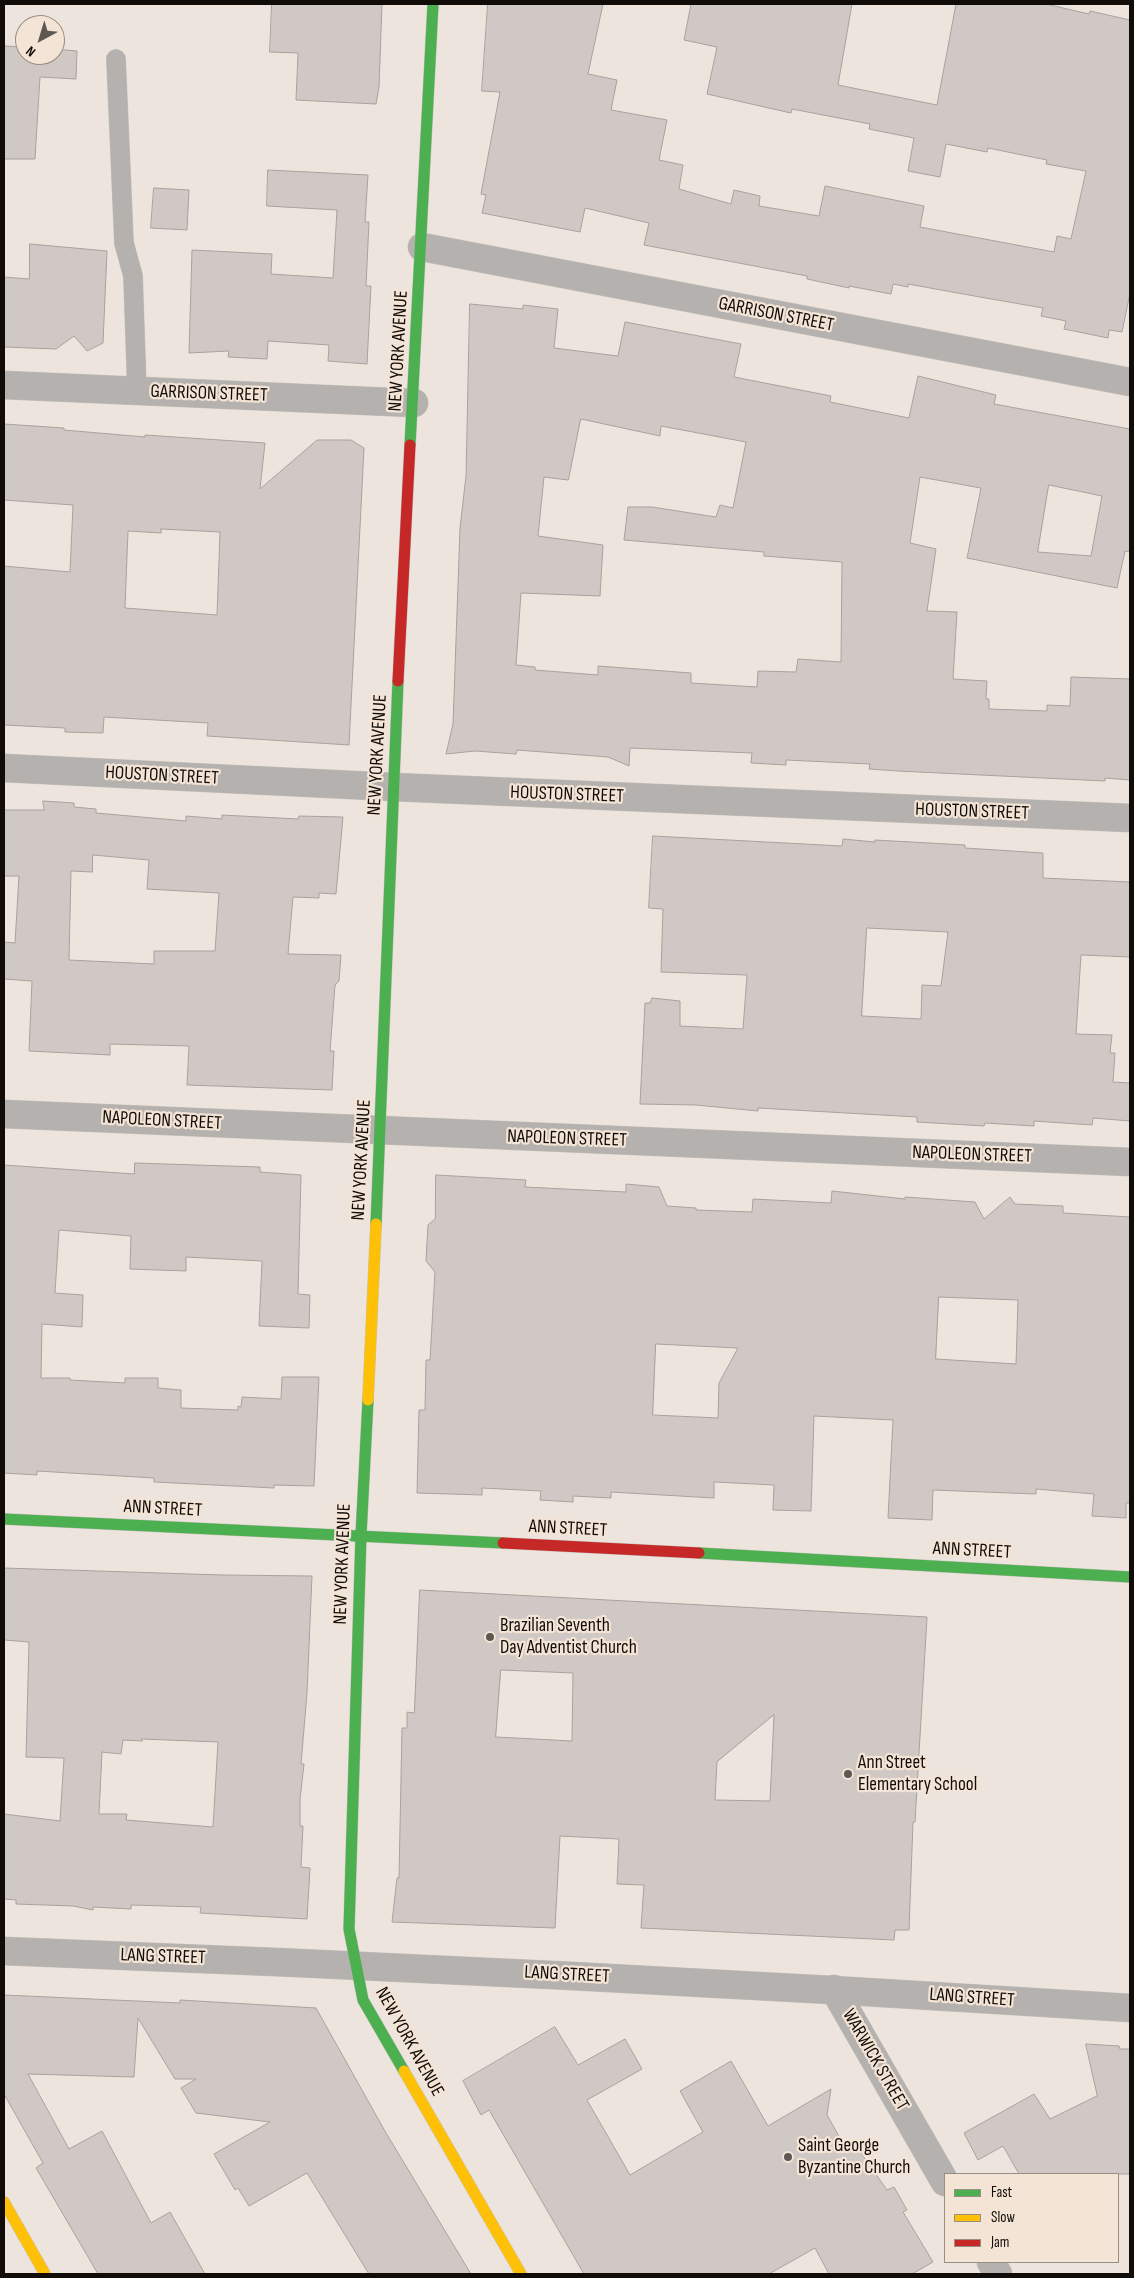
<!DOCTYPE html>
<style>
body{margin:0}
#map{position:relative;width:1134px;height:2278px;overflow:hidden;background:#ede5dd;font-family:"Sofia Sans Condensed",sans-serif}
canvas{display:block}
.frame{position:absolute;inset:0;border:5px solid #110c07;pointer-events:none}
.legend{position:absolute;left:944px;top:2173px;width:175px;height:90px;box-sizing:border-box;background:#f4e4d6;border:1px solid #998e83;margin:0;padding:6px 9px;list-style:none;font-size:15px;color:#110c07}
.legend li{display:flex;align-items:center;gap:10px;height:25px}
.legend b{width:25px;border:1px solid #998e83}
.north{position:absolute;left:15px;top:15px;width:50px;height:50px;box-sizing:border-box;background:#f4e4d6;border:1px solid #998e83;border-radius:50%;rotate:219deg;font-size:14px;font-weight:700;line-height:20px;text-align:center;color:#110c07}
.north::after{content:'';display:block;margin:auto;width:18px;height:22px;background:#5e5852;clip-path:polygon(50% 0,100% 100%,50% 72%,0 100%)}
</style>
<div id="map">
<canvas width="1134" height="2278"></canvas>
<div class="frame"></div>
<ul class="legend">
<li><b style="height:6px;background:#4caf50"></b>Fast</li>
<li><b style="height:6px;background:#ffc107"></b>Slow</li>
<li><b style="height:6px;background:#c62828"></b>Jam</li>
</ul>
<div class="north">N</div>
</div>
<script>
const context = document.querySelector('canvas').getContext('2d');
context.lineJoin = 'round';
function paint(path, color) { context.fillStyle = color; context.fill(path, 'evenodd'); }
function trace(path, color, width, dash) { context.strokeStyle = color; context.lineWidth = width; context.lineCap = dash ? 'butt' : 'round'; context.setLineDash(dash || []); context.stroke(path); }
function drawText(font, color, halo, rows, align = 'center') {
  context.font = font + ' "Sofia Sans Condensed",sans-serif'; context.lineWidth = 4.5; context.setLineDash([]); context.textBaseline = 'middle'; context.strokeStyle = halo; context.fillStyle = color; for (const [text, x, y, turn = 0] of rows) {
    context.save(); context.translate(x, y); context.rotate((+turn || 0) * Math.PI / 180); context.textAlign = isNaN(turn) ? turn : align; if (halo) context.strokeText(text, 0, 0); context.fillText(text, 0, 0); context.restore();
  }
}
const building = new Path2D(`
 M 272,4 L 382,4 L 379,87 L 376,104 L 296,100 L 298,53 L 270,52 Z
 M 488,4 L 603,4 L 588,74 L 617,80 L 611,110 L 667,120 L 659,160 L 683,165 L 679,189 L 731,204 L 734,190 L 760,196 L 759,206 L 819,216 L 825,186 L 924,206 L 920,227 L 1054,252 L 1057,236 L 1071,239 L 1086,171 L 1046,164 L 1047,160 L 988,148 L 987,152 L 946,144 L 940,177 L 908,171 L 914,138 L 869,129 L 870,124 L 792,109 L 791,113 L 707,94 L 717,47 L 684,40 L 691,4 L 852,4 L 838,85 L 937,105 L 956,4 L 1046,4 L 1089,14 L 1090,11 L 1130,20 L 1130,293 L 1122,332 L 1109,330 L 1108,338 L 1064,329 L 1066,321 L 1041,316 L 1043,308 L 980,297 L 908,284 L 908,287 L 893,284 L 891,294 L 849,286 L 849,288 L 807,279 L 807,276 L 644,245 L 649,223 L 585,208 L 580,232 L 482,213 L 486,195 L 481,194 L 500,92 L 482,91 Z
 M 4,46 L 25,47 L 25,55 L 55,55 L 55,49 L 77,51 L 76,79 L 40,77 L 35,159 L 4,159 Z
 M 268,170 L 368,175 L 365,222 L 369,222 L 366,286 L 371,286 L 367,364 L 328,361 L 329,345 L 268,341 L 267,359 L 228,357 L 229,351 L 189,353 L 192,250 L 272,254 L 271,274 L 333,278 L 337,210 L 267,206 Z
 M 154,188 L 189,190 L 187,230 L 151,228 Z
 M 30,244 L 107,251 L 103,343 L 87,351 L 74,336 L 56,349 L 4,347 L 4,277 L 29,279 Z
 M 470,304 L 523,309 L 523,305 L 558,309 L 554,348 L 618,356 L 625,322 L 741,344 L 734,377 L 831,396 L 830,402 L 909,418 L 918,376 L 996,395 L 994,404 L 1130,429 L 1130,552 L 1125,551 L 1117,588 L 967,558 L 981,488 L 920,477 L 910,543 L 936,549 L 927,611 L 957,612 L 953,679 L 987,681 L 986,699 L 989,699 L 989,709 L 1047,711 L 1047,705 L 1070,706 L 1071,677 L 1130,679 L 1130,780 L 1105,778 L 1105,781 L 898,771 L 869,769 L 870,764 L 786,760 L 786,765 L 751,763 L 752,753 L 630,748 L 629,766 L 608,757 L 517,750 L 516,754 L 475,751 L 446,754 L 453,724 L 460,528 L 466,476 ZM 581,419 L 660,436 L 661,426 L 746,442 L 733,508 L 720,505 L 716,517 L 652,507 L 628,507 L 624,540 L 764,552 L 764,556 L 842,562 L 841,662 L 798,659 L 796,672 L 758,671 L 757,687 L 691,683 L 691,673 L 598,666 L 598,675 L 535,670 L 535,667 L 516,665 L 521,593 L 600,596 L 603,545 L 538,536 L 544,477 L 568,480 ZM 1049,485 L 1102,496 L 1091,556 L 1038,552 Z
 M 4,424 L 64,428 L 64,430 L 145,437 L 145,435 L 265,443 L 260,489 L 317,440 L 351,440 L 364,448 L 349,745 L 207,736 L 208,723 L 104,717 L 103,733 L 65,732 L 65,728 L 4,725 L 4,566 L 70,572 L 73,505 L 4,500 ZM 161,529 L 220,532 L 217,615 L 125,608 L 128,531 L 161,533 Z
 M 43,801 L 74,803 L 74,807 L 96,809 L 96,813 L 186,821 L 186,816 L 222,819 L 222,815 L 298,819 L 299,816 L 343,817 L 336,894 L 319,893 L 319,898 L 293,897 L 288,954 L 341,955 L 339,981 L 335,985 L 330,1051 L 334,1051 L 332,1090 L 187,1085 L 189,1046 L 110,1044 L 110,1055 L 29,1051 L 32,981 L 4,979 L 4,942 L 15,943 L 19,876 L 4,876 L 4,810 L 44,810 ZM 93,855 L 149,860 L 147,889 L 219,893 L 215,951 L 154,951 L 154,964 L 69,960 L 71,871 L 92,872 Z
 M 653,836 L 842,846 L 843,839 L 875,842 L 875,840 L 965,845 L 965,848 L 1043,853 L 1043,878 L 1130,882 L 1130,957 L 1081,955 L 1076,1034 L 1112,1035 L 1110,1053 L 1115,1053 L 1113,1082 L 1130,1083 L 1130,1121 L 1093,1118 L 1092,1125 L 1034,1121 L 1034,1126 L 985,1123 L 984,1126 L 917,1122 L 917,1117 L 758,1108 L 758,1111 L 696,1105 L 640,1104 L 645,1003 L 650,1003 L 652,998 L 680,1001 L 680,1026 L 743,1029 L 747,975 L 661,972 L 663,909 L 649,908 ZM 867,928 L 948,932 L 941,986 L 922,985 L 921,1019 L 862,1016 Z
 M 135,1163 L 260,1167 L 260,1172 L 301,1175 L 298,1294 L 310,1295 L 309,1328 L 259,1326 L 262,1261 L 186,1257 L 186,1271 L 130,1269 L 131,1236 L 59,1230 L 55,1293 L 83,1295 L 82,1327 L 42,1324 L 41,1378 L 70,1378 L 70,1380 L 125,1383 L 125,1378 L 158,1378 L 158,1388 L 181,1390 L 181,1408 L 238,1410 L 238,1406 L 241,1407 L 242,1397 L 281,1399 L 282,1377 L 319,1377 L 314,1486 L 274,1485 L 274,1488 L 154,1482 L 154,1478 L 37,1471 L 37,1475 L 4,1473 L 4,1165 L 134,1174 Z
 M 436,1175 L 526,1180 L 525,1187 L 626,1192 L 626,1184 L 659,1187 L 667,1206 L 696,1208 L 696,1210 L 752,1212 L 753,1199 L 831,1203 L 832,1191 L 905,1199 L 905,1197 L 975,1202 L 984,1219 L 1010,1197 L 1015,1204 L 1063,1206 L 1063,1213 L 1130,1217 L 1130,1503 L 1126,1503 L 1126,1518 L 1092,1516 L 1094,1494 L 1036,1489 L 1036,1494 L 933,1490 L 932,1520 L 888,1518 L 893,1420 L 814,1416 L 811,1511 L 773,1510 L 774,1485 L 714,1482 L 714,1498 L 611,1492 L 611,1498 L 573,1496 L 573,1502 L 540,1500 L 541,1491 L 482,1488 L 482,1495 L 417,1493 L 419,1410 L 425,1410 L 426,1360 L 430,1360 L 435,1272 L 426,1261 L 428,1225 L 435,1219 ZM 939,1297 L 1018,1300 L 1016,1364 L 936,1359 ZM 656,1344 L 738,1348 L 719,1383 L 718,1418 L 653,1415 Z
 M 4,1568 L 223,1575 L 312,1576 L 307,1693 L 301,1764 L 304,1764 L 300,1799 L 300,1826 L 303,1826 L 301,1867 L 310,1868 L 307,1919 L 200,1913 L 201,1907 L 131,1905 L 131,1909 L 93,1907 L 93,1910 L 73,1906 L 16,1904 L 16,1900 L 4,1899 L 4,1814 L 60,1821 L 64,1758 L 26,1757 L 29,1642 L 4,1640 ZM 142,1739 L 218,1742 L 213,1827 L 126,1820 L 127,1814 L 99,1814 L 102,1752 L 121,1754 L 123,1740 L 142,1741 Z
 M 420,1590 L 927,1617 L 915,1822 L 913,1822 L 909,1930 L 895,1930 L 894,1940 L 641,1928 L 644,1885 L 617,1884 L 619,1839 L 560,1836 L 555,1928 L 392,1922 L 397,1878 L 399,1878 L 402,1728 L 407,1728 L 407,1712 L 414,1713 ZM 501,1670 L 573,1673 L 572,1741 L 496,1737 ZM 774,1715 L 770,1801 L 715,1800 L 717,1762 Z
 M 4,1995 L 180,2003 L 180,2000 L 316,2008 L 386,2133 L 471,2274 L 369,2274 L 307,2173 L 249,2206 L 238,2188 L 235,2190 L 214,2154 L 270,2122 L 196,2113 L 181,2088 L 196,2079 L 175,2079 L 138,2018 L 134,2077 L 28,2074 L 69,2149 L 102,2131 L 151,2223 L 170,2212 L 205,2274 L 98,2274 L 36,2168 L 43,2163 L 4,2094 Z
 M 555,2027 L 578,2065 L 625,2039 L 642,2069 L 587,2100 L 630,2175 L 703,2132 L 680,2091 L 731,2061 L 768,2126 L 831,2089 L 827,2115 L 844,2145 L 858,2149 L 887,2190 L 894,2187 L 907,2210 L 903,2212 L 933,2262 L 912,2274 L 829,2274 L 815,2248 L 769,2274 L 584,2274 L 489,2110 L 481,2115 L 463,2081 Z
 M 1086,2044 L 1119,2046 L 1120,2049 L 1130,2049 L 1130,2174 L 1019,2174 L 1003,2146 L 978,2160 L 964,2133 L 1034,2094 L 1050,2119 L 1097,2096 Z`);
const lane = new Path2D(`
 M 116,59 L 124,243 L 133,276 L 137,392`);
const street = new Path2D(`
 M 422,247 L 1130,382
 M 4,385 L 414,403
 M 4,768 L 393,787 L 1130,818
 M 4,1114 L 1130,1162
 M 4,1951 C 380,1965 755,1984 1130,2008
 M 834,1989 L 945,2182
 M 991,2262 L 998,2274`);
const fast = new Path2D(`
 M 410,445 L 433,4
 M 376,1224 L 398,681
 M 368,1400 L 361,1535 L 349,1929 L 363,2000 L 404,2071
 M 4,1519 L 503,1543
 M 699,1553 L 1130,1577`);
const slow = new Path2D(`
 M 368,1400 L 376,1224
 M 404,2071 L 521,2274
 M 4,2202 L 45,2274`);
const jam = new Path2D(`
 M 398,681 L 410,445
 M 503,1543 L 699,1553`);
const markers = [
 [490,1637,5,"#5e5852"],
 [848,1774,5,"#5e5852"],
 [788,2157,5,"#5e5852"]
];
const streetNames = [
 ["GARRISON STREET",776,315,11],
 ["NEW YORK AVENUE",399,351,-87],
 ["GARRISON STREET",209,394,2],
 ["NEW YORK AVENUE",378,755,-87],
 ["HOUSTON STREET",162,776,3],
 ["HOUSTON STREET",567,795,2],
 ["HOUSTON STREET",972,812,2],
 ["NAPOLEON STREET",162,1121,3],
 ["NAPOLEON STREET",567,1139,2],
 ["NAPOLEON STREET",972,1155,2],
 ["NEW YORK AVENUE",362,1160,-87],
 ["ANN STREET",163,1509,3],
 ["ANN STREET",568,1529,3],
 ["ANN STREET",972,1551,3],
 ["NEW YORK AVENUE",343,1564,-88],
 ["LANG STREET",163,1957,2],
 ["LANG STREET",567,1975,3],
 ["LANG STREET",972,1998,4],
 ["NEW YORK AVENUE",409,2042,61],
 ["WARWICK STREET",875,2060,60]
];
const poiNames = [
 ["Brazilian Seventh",500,1626],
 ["Day Adventist Church",500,1648],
 ["Ann Street",858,1763],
 ["Elementary School",858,1785],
 ["Saint George",798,2146],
 ["Byzantine Church",798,2168]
];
paint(building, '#d0c8c4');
trace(building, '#a8a19d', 1);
trace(lane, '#c8c2bc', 20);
trace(street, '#c8c2bc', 29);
trace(fast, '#c8c2bc', 12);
trace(slow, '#c8c2bc', 12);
trace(jam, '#c8c2bc', 12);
trace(lane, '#b4b1ae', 19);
trace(street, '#b4b1ae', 28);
trace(fast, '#4caf50', 11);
trace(slow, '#ffc107', 11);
trace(jam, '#c62828', 11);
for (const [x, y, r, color] of markers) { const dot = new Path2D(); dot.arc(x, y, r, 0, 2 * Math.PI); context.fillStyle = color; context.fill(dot); trace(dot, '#f4e4d6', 2); }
drawText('19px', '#110c07', '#f4e4d6', streetNames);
drawText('19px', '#110c07', '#f4e4d6', poiNames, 'left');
</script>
